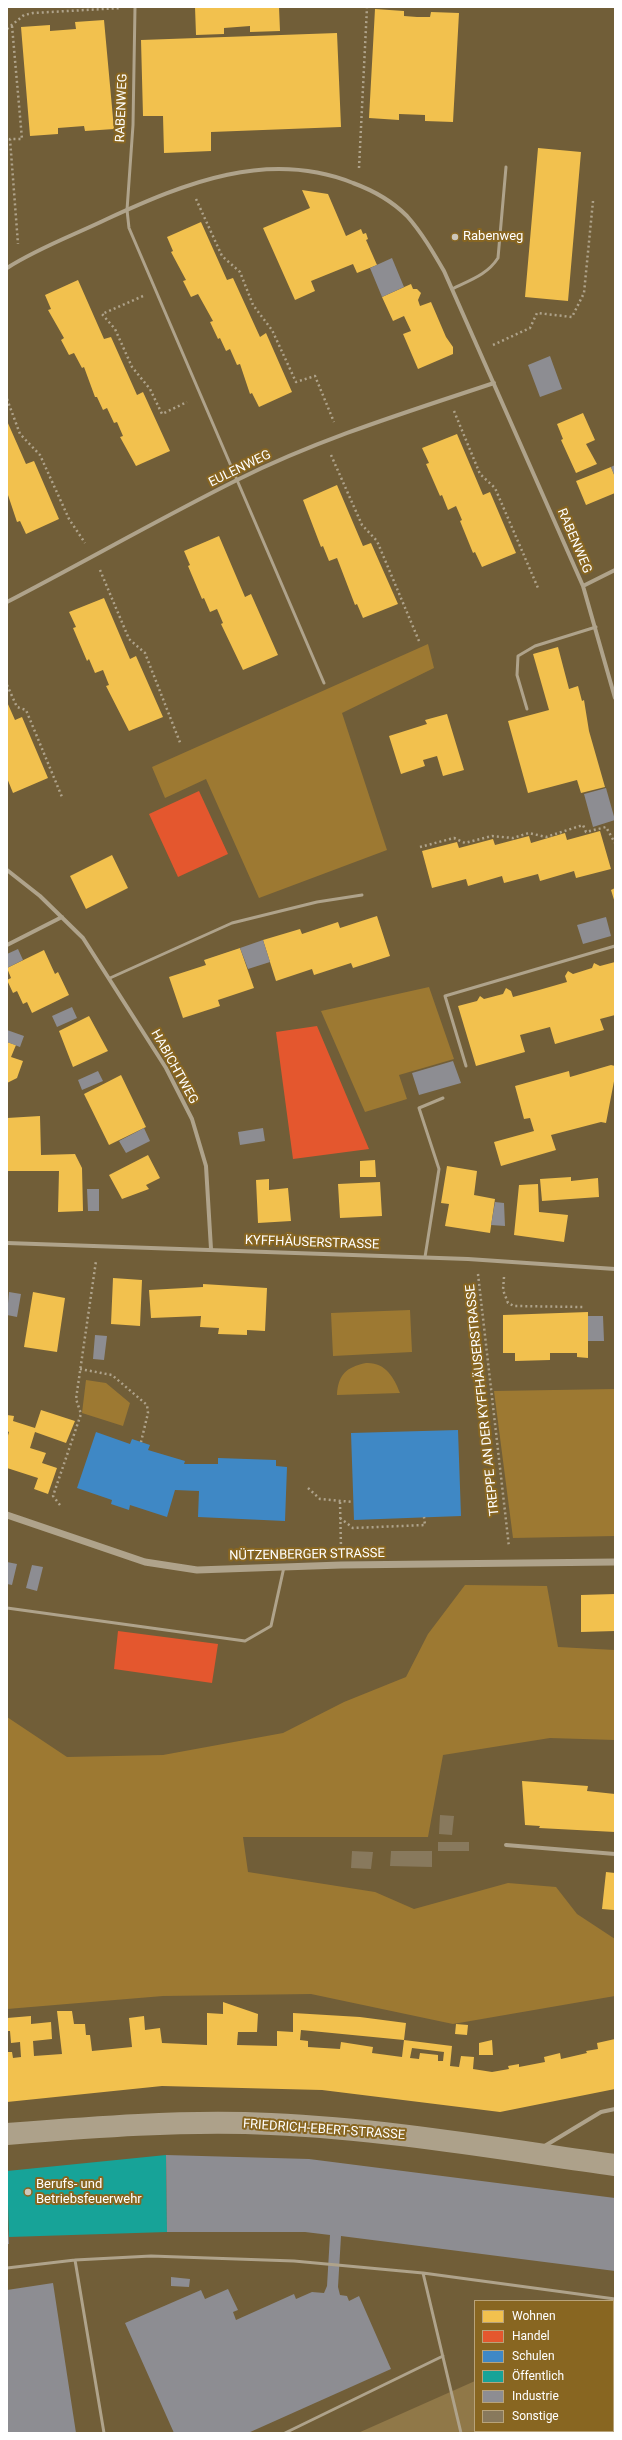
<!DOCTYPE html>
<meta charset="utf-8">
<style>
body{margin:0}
#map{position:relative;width:622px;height:2440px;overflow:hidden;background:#715e38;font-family:Roboto,sans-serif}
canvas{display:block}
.frame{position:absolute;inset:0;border:8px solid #fff;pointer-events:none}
.legend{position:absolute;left:474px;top:2300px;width:140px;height:132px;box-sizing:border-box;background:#886621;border:1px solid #b8a37a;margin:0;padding:5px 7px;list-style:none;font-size:12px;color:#fff}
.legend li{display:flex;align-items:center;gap:8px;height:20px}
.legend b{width:20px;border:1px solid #b8a37a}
</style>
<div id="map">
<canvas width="622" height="2440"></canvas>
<div class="frame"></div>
<ul class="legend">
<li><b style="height:11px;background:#f2c14e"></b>Wohnen</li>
<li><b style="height:11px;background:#e4572e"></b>Handel</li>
<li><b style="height:11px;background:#3f88c5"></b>Schulen</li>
<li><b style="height:11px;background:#17a398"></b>Öffentlich</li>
<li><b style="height:11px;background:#8d8d92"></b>Industrie</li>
<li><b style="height:11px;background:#88795d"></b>Sonstige</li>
</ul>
</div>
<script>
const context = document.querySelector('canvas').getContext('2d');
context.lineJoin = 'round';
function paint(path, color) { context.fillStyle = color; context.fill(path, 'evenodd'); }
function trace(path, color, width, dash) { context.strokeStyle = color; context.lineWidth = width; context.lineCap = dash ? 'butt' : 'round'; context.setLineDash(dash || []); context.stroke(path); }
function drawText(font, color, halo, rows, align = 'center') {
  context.font = font + ' Roboto,sans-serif'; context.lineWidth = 4; context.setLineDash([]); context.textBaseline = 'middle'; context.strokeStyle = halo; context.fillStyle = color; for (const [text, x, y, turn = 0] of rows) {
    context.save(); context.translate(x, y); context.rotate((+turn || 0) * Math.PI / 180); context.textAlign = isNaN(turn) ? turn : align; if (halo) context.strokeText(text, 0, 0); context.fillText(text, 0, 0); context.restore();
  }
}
const green = new Path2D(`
 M 428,644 L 434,668 L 342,713 L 387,850 L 259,898 L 206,779 L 165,798 L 152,767 Z
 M 429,987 L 454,1059 L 399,1075 L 407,1099 L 365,1112 L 321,1011 Z
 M 410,1310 L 412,1352 L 333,1356 L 331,1313 Z
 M 366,1363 C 385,1362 394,1377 400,1393 L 337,1395 C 338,1375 346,1367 366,1363 Z
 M 86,1380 L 106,1383 L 130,1403 L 123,1426 L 82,1413 Z
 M 615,1389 L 615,1536 L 513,1538 L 494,1391 Z
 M 465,1585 L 547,1586 L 558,1647 L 615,1650 L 615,1740 L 550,1738 L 443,1755 L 428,1837 L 243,1837 L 248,1872 L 375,1892 L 414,1909 L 508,1883 L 556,1887 L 577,1914 L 615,1939 L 615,1996 L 453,2024 L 311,1994 L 163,1996 L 7,2009 L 7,1717 L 67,1757 L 163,1755 L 283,1733 L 344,1702 L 406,1677 L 428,1634 Z`);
const water = new Path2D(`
 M 613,2345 L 615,2345 L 615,2433 L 358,2433 L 475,2381 L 475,2431 L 613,2431 Z`);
const homes = new Path2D(`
 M 195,7 L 279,7 L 280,31 L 250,32 L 250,26 L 224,28 L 224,34 L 196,35 Z
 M 375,9 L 404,11 L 404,16 L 417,17 L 430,17 L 431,12 L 459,13 L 453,122 L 425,121 L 425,115 L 399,114 L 399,120 L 369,118 Z
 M 104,20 L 114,129 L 85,131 L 84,126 L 58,128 L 58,134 L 30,136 L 21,27 L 50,25 L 50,31 L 76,29 L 75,22 Z
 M 337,33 L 341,127 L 211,132 L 211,151 L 164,153 L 163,116 L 143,116 L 141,40 Z
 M 538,148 L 581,152 L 568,301 L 525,297 Z
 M 302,190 L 328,194 L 346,236 L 361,229 L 363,234 L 366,233 L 368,239 L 366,240 L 377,265 L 357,273 L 353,264 L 311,281 L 315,291 L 295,300 L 263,228 L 310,208 Z
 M 201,222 L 227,280 L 233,278 L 260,337 L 266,333 L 292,392 L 259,407 L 252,393 L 250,394 L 240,364 L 237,365 L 230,349 L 226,351 L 220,338 L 218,339 L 210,322 L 213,321 L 198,294 L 191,297 L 183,281 L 186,280 L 171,252 L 173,251 L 167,237 Z
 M 78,280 L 104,339 L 111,337 L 137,395 L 143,392 L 170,451 L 136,466 L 120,437 L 123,436 L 117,422 L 114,423 L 107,408 L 103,410 L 97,397 L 95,397 L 84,367 L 82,368 L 74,353 L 69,355 L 61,340 L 64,338 L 48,310 L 51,309 L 45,295 Z
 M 411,284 L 413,289 L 417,289 L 421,293 L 418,300 L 420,306 L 431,302 L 446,337 L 453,347 L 453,354 L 418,369 L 403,334 L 411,331 L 404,316 L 393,321 L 382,297 Z
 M 583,413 L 595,440 L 586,444 L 597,464 L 576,473 L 561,440 L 563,439 L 557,424 Z
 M 7,421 L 26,464 L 34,461 L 59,519 L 26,534 L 20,521 L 17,522 L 7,492 Z
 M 457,434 L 483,495 L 490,492 L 516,553 L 482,567 L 475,552 L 473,553 L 460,521 L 462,520 L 456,506 L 448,510 L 442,495 L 440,496 L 426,464 L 429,463 L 422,448 Z
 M 611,467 L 615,477 L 615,493 L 586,505 L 576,481 Z
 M 337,485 L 363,546 L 371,543 L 398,604 L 363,618 L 357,604 L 355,605 L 337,558 L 329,561 L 323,546 L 321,547 L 303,500 Z
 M 219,536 L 245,597 L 251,594 L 278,655 L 243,670 L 221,624 L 223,623 L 217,609 L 210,612 L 204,598 L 202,599 L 188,566 L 190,565 L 184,551 Z
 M 104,598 L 130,659 L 136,656 L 163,717 L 129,731 L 106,686 L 109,685 L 103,670 L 95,673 L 89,659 L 87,661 L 73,628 L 76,627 L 69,612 Z
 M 558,647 L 569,689 L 578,686 L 582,701 L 584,700 L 589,731 L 605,787 L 581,793 L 577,780 L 528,793 L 508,721 L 549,710 L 533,654 Z
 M 7,702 L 15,720 L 22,717 L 48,778 L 13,793 L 7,778 Z
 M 447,714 L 464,770 L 443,776 L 437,756 L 423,760 L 425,766 L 401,774 L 389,736 L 427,724 L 425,720 Z
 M 600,831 L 611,869 L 576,878 L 574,871 L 540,881 L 538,874 L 504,883 L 502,876 L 468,886 L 466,879 L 432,888 L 422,851 L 457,842 L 459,848 L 493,839 L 495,845 L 529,836 L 531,843 L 565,833 L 567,840 Z
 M 112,855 L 128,888 L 86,909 L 70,876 Z
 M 615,888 L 615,903 L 611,890 Z
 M 377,916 L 390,956 L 353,968 L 351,963 L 314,975 L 312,969 L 276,981 L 263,940 L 300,929 L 302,934 L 338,922 L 340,928 Z
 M 240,948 L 254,988 L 218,1000 L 220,1006 L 183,1018 L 169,977 L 206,965 L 204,960 Z
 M 44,950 L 55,974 L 58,972 L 69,995 L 32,1013 L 27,1002 L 23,1004 L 17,991 L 13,993 L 7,980 L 11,978 L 7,968 Z
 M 615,962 L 615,1015 L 600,1019 L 604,1030 L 555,1044 L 550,1027 L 520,1035 L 525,1052 L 476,1066 L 458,1006 L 477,1001 L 480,996 L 484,999 L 503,994 L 506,988 L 511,991 L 513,997 L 539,990 L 567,982 L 565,976 L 568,971 L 573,974 L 592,968 L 594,963 L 600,966 Z
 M 89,1016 L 108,1051 L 73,1067 L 59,1031 Z
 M 7,1042 L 16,1045 L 11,1057 L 23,1061 L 17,1078 L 7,1083 Z
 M 611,1065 L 615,1066 L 615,1076 L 606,1123 L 601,1122 L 551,1135 L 556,1150 L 501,1166 L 494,1142 L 534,1131 L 530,1118 L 524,1119 L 515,1086 L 569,1071 L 570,1077 Z
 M 121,1075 L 146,1127 L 109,1145 L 84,1094 Z
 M 40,1116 L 41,1155 L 75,1154 L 82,1168 L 83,1211 L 58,1212 L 59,1171 L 7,1171 L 7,1118 Z
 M 148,1155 L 160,1178 L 146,1185 L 149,1189 L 122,1199 L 109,1175 Z
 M 375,1160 L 376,1177 L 360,1177 L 360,1161 Z
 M 447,1166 L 477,1171 L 474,1195 L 495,1199 L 490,1233 L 445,1226 L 449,1204 L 441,1203 Z
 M 571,1177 L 571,1181 L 598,1178 L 599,1197 L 542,1201 L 540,1179 Z
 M 269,1179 L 269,1190 L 288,1188 L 291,1221 L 258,1223 L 256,1180 Z
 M 380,1182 L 382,1216 L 340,1218 L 338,1184 Z
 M 538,1184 L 539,1212 L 568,1215 L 564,1242 L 514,1235 L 519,1185 Z
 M 113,1278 L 142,1280 L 140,1326 L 111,1324 Z
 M 203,1284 L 267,1288 L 265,1331 L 247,1330 L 247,1335 L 218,1334 L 219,1328 L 200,1327 L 201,1316 L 151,1318 L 149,1290 L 203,1287 Z
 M 33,1292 L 65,1298 L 57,1352 L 24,1347 Z
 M 588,1312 L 588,1358 L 577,1357 L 577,1353 L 550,1353 L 550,1360 L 515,1361 L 515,1353 L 503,1353 L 503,1315 Z
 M 41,1410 L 75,1421 L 66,1443 L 35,1432 L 30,1448 L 46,1453 L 42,1463 L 57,1468 L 48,1494 L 34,1489 L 38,1478 L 7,1468 L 7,1439 L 9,1432 L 7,1431 L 7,1415 L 14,1416 L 13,1421 L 35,1428 Z
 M 615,1594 L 615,1631 L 581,1632 L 581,1595 Z
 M 522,1781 L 588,1786 L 587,1791 L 615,1794 L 615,1832 L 539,1828 L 540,1826 L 525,1825 Z
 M 606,1872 L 615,1873 L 615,1915 L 614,1910 L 602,1909 Z
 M 223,2002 L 258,2014 L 257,2032 L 238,2032 L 237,2045 L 277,2046 L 277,2031 L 293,2032 L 293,2013 L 360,2017 L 406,2023 L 404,2040 L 452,2046 L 450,2066 L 459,2067 L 461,2056 L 474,2057 L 473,2069 L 492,2072 L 509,2069 L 508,2066 L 519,2064 L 519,2067 L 545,2062 L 544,2057 L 560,2053 L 561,2059 L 587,2053 L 586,2051 L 598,2049 L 597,2043 L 615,2039 L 615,2089 L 500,2112 L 322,2090 L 162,2086 L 7,2102 L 7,2052 L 12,2052 L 13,2058 L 21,2057 L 20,2042 L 11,2043 L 10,2031 L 7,2031 L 7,2018 L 31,2016 L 31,2024 L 51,2022 L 52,2039 L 33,2041 L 34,2056 L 62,2054 L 57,2011 L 72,2011 L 74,2024 L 85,2024 L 86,2035 L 90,2035 L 92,2051 L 132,2047 L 129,2018 L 144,2016 L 145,2030 L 160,2028 L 162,2043 L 207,2045 L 207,2013 L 223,2014 ZM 301,2030 L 404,2040 L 402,2057 L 372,2053 L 373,2047 L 341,2042 L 340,2049 L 308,2047 L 308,2041 L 300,2040 ZM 412,2048 L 444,2052 L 443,2061 L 438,2061 L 438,2055 L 420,2053 L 419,2059 L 410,2058 Z
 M 456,2024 L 468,2025 L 467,2035 L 455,2034 Z
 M 492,2040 L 493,2055 L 479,2055 L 479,2043 Z`);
const shops = new Path2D(`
 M 199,791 L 228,854 L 178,877 L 149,814 Z
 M 317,1026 L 369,1149 L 293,1159 L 276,1032 Z
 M 118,1631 L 218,1644 L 212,1683 L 114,1669 Z`);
const schools = new Path2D(`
 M 458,1430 L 461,1516 L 354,1520 L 351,1433 Z
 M 96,1432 L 130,1444 L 132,1439 L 150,1445 L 148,1450 L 185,1461 L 184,1464 L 218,1464 L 218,1458 L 276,1460 L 276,1466 L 287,1467 L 285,1521 L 198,1517 L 199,1491 L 175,1490 L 167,1517 L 130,1505 L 129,1510 L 111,1504 L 112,1500 L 77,1488 Z`);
const public = new Path2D(`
 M 166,2155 L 167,2232 L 9,2237 L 7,2171 Z`);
const industry = new Path2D(`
 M 392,258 L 404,287 L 382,297 L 370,268 Z
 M 550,356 L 562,389 L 540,397 L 528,365 Z
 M 615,465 L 615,477 L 611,467 Z
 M 606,788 L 615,820 L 593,827 L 584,794 Z
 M 606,917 L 611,936 L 583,944 L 577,925 Z
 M 263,940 L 270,962 L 248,969 L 240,948 Z
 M 18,949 L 23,960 L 7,968 L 7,954 Z
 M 72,1007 L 77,1018 L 57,1027 L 52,1016 Z
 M 7,1030 L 24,1036 L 20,1047 L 7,1042 Z
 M 453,1061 L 461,1083 L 419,1095 L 412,1073 Z
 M 98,1071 L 103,1081 L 82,1090 L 78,1080 Z
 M 144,1128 L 150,1141 L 126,1153 L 119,1141 Z
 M 263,1128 L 265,1141 L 240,1145 L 238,1132 Z
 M 87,1189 L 99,1189 L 99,1211 L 88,1211 Z
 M 495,1202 L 504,1203 L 505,1226 L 491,1225 Z
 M 9,1292 L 21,1294 L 17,1317 L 7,1315 Z
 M 588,1316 L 603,1316 L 604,1341 L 588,1341 Z
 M 95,1335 L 107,1336 L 104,1360 L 93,1359 Z
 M 7,1562 L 17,1564 L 12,1585 L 7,1584 Z
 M 32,1565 L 43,1567 L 37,1591 L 26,1588 Z
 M 166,2155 L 309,2159 L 615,2198 L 615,2271 L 341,2236 L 338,2287 L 340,2295 L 347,2296 L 349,2301 L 359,2296 L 391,2369 L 248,2433 L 174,2433 L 125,2323 L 201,2290 L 205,2299 L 228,2289 L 238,2310 L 233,2312 L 236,2320 L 294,2294 L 296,2299 L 312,2292 L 324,2293 L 327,2286 L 330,2235 L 305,2232 L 167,2232 Z
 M 7,2214 L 9,2244 L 7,2244 Z
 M 171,2277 L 190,2279 L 189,2287 L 171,2286 Z
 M 53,2283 L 76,2433 L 7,2433 L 7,2290 Z`);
const building = new Path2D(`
 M 440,1815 L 454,1816 L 452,1835 L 439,1834 Z
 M 438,1842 L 469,1842 L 469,1851 L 438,1851 Z
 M 352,1851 L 373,1852 L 371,1869 L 351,1868 Z
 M 391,1851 L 432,1851 L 432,1867 L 390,1866 Z`);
const path = new Path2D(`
 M 12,26 L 22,139 L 10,139 L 18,244
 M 7,29 L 24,15 L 33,13 L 121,8
 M 359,168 L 367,7
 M 196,199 L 222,256 L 240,272 L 253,305 L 272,330 L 296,382 L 315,376 L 334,422
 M 143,296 L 102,314 L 115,329 L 132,367 L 150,389 L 162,414 L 187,402
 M 493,345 L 530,328 L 537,313 L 572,317 L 584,293 L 593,201
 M 7,399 L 20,434 L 40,455 L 69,519 L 85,543
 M 454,411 L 480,474 L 495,488 L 538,588
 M 331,455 L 362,525 L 377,541 L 419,641
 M 100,570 L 129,639 L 145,653 L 181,745
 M 7,685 L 17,707 L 26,710 L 62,797
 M 420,847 L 454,838 L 465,843 L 492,836 L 513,838 L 529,833 L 546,837 L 583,825 L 586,832 L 606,827 L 615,843
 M 478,1274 L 509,1547
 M 504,1277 L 503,1290 L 508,1303 L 514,1306 L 583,1307
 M 80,1369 L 112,1375 L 147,1405 L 148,1413 L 141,1442
 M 308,1488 L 320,1499 L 353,1502
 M 340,1502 L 341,1548
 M 60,1505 L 53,1496 L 81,1414 L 76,1399 L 96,1261
 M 340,1518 L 353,1528 L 425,1525 L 424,1517`);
const service = new Path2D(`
 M 135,7 L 133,125 L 127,210 L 129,228 L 324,683
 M 452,289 C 470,280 487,275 498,258 L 506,167
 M 527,709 L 517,675 L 518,656 L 535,646 L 596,627
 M 110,978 L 232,923 L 317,902 L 362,895
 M 466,1066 L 445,996 L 615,946
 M 425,1257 L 439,1169 L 419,1108 L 443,1098
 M 7,1608 L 245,1641 L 271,1626 L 284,1567
 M 75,2260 L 104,2433
 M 7,2268 L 75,2260 L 151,2256 L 294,2261 L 423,2273 L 615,2299
 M 423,2273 L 461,2433
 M 285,2433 L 443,2356`);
const minor = new Path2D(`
 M 7,268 C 38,248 74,235 107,219 C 185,183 268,149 353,183 C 372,190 393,202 407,216 C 422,233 433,252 444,271 L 583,586 L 615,698
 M 583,586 L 615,570
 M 7,602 C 84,562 159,519 237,480 C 319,439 407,412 494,383
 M 7,870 L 40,896 L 83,938 L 166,1068 L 192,1119 L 206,1166 L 211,1249
 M 7,945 L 62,917
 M 7,1243 L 468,1259 L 615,1269
 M 506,1845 L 615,1854
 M 543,2147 L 601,2112 L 615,2109`);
const tertiary = new Path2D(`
 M 7,1515 L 145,1562 L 197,1570 L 341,1565 L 615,1562`);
const primary = new Path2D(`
 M 7,2134 C 94,2127 183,2120 271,2124 C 386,2129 500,2149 615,2165`);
const rail = new Path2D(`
 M 613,2390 L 615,2389
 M 479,2433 L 484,2431`);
const markers = [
 [455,237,4,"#cdc7b9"],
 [28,2192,4,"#cdc7b9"]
];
const streetNames = [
 ["RABENWEG",122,108,-88],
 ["EULENWEG",240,469,-26],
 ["RABENWEG",574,541,67],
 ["HABICHTWEG",174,1067,61],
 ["KYFFHÄUSERSTRASSE",312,1243,2],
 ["TREPPE AN DER KYFFHÄUSERSTRASSE",483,1400,-96],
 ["NÜTZENBERGER STRASSE",307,1555,-1],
 ["FRIEDRICH-EBERT-STRASSE",324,2130,4]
];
const poiNames = [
 ["Rabenweg",463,237],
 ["Berufs- und",36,2185],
 ["Betriebsfeuerwehr",36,2200]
];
paint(green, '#9d7932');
paint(water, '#907848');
paint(homes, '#f2c14e');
paint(shops, '#e4572e');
paint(schools, '#3f88c5');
paint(public, '#17a398');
paint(industry, '#8d8d92');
paint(building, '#88795d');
trace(path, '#afa38b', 2.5, [2, 3]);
trace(service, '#afa38b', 3);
trace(minor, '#afa38b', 4);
trace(tertiary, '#afa38b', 7);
trace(primary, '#ada18a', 22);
trace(rail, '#ada28c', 4.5);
trace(rail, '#886621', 3, [9]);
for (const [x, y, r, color] of markers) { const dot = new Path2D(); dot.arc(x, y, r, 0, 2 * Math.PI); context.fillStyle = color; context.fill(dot); trace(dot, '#886621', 1.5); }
drawText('13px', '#fff', '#886621', streetNames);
drawText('13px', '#fff', '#886621', poiNames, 'left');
</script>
